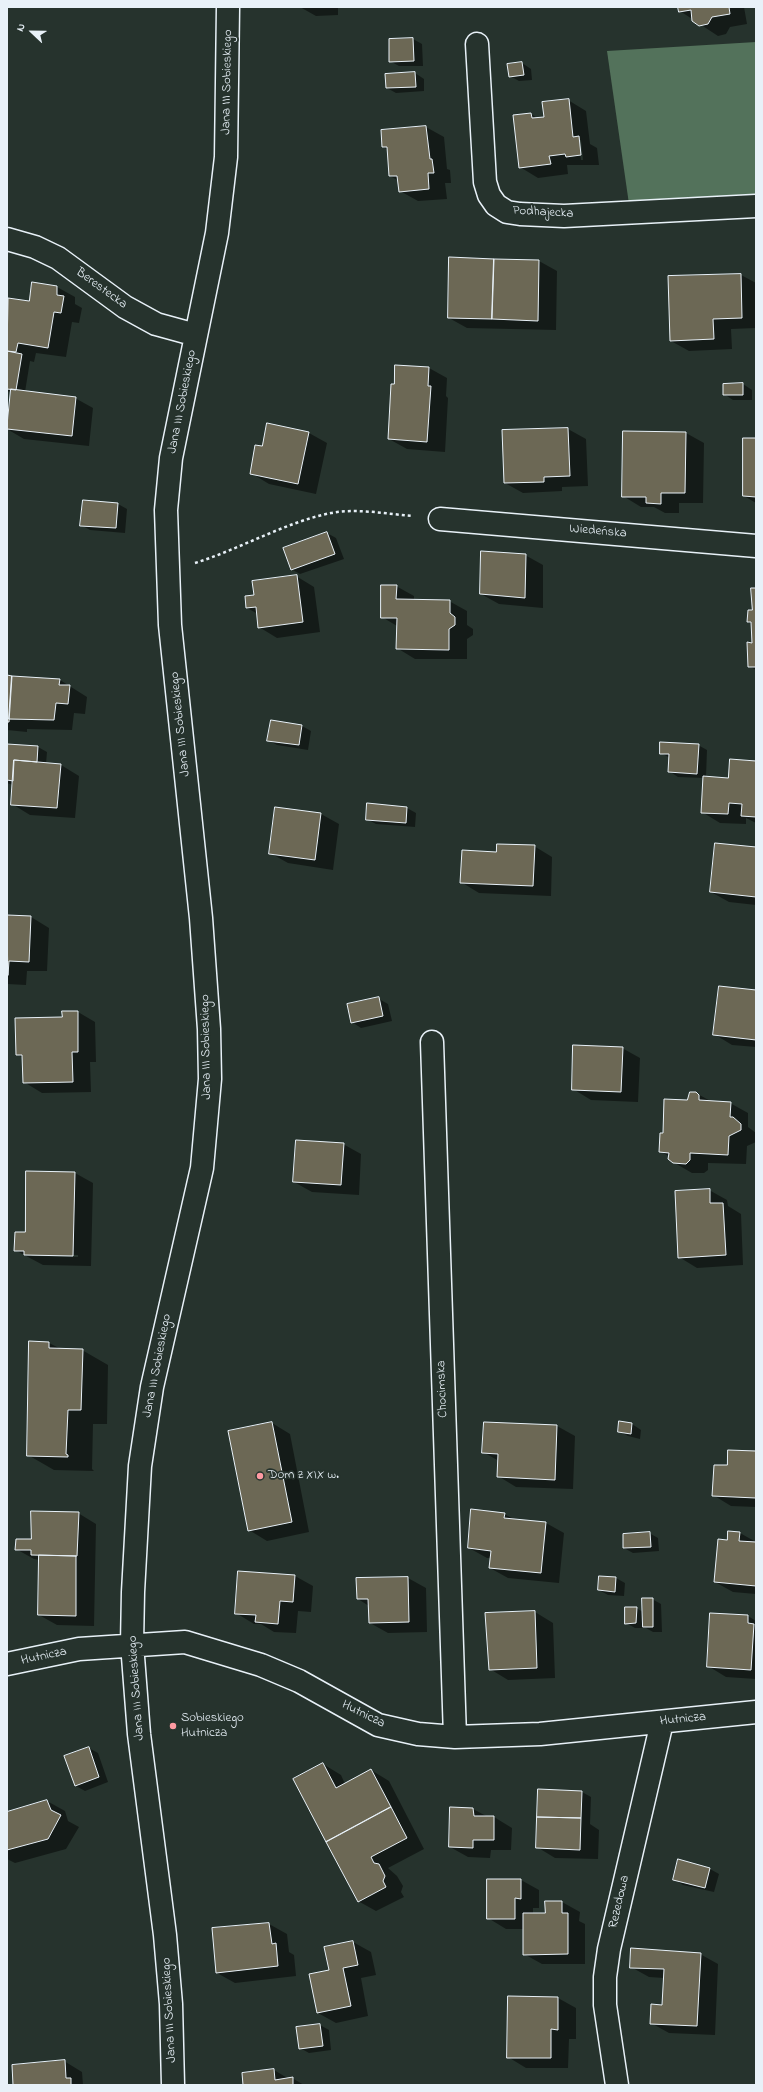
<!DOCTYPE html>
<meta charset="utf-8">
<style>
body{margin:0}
#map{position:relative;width:763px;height:2092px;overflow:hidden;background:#26332d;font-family:"Indie Flower",sans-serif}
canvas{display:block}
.frame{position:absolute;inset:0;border:8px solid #e8f1f8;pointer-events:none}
.north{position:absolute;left:12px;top:12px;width:40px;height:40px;-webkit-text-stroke:3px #26332d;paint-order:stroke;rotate:292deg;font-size:11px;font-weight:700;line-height:16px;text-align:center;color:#e8f1f8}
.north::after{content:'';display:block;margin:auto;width:14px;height:18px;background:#e8f1f8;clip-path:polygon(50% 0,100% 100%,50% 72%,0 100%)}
</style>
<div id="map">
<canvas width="763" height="2092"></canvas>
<div class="frame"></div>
<div class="north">N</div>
</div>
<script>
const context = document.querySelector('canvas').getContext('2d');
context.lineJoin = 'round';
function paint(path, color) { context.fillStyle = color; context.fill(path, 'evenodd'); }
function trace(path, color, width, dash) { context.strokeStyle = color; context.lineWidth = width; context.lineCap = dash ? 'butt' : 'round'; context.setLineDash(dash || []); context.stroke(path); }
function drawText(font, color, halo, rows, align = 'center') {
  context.font = font + ' "Indie Flower",sans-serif'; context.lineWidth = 3.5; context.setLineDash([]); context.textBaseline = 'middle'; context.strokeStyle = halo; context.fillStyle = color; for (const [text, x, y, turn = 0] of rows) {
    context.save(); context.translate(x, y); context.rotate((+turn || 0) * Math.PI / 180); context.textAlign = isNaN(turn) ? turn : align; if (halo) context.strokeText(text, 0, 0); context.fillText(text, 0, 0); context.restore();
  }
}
const green = new Path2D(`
 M 756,42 L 756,198 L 629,204 L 607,51 Z`);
const shadow = new Path2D(`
 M 300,7 L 338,7 L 338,15 L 316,16 Z
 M 679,7 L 744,7 L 747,24 L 730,27 L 726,34 L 718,36 L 680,11 Z
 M 413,39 L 422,44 L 423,66 L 399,66 L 390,61 Z
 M 522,63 L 531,69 L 532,80 L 519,81 L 510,76 Z
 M 415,73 L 424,79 L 424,91 L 396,93 L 387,88 Z
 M 568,100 L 586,111 L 590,144 L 597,148 L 599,165 L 567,165 L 568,174 L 538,178 L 520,167 L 531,114 L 539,119 L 545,118 ZM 579,140 L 581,140 L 583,160 L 581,160 Z
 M 426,127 L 444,137 L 447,169 L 450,170 L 451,183 L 445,183 L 447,199 L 418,201 L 400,191 L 399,181 L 390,176 L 388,150 L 383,147 L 382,131 Z
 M 450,258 L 539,261 L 557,271 L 556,330 L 467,328 L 449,318 Z
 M 741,275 L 756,283 L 756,328 L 731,329 L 732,349 L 689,351 L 671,341 Z
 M 32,283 L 57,287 L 75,297 L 75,304 L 82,308 L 79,323 L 72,322 L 66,357 L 36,353 L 34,362 L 30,361 L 25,392 L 75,398 L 93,408 L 89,446 L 24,439 L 7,429 L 11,392 L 7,391 L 7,313 L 9,299 L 30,302 Z
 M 396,366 L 429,368 L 447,378 L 446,396 L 448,398 L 445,452 L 407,449 L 389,439 Z
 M 743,384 L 752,390 L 752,400 L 733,400 L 724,394 L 724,385 Z
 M 268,424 L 309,433 L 327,443 L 316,494 L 269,484 L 251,473 L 263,447 Z
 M 568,429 L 586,439 L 588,486 L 562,487 L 562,491 L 523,493 L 505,483 L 503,431 Z
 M 624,432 L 686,433 L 704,443 L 703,503 L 679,503 L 679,513 L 665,513 L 654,507 L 641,507 L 623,496 Z
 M 756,439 L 756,503 L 744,496 Z
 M 83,501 L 118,504 L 127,509 L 125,533 L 90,530 L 81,525 Z
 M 327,533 L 336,538 L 344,559 L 300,574 L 291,569 Z
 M 525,555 L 543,565 L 543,608 L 499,604 L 481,594 Z
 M 296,576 L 314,587 L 320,632 L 277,638 L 259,627 L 258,614 L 247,608 Z
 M 396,586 L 414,596 L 414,601 L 449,601 L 467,611 L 467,625 L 473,629 L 473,635 L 467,639 L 467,659 L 415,659 L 397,648 L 397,626 L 382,617 Z
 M 756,589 L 756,670 L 749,666 L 753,644 L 752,624 L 748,622 L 753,611 Z
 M 7,676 L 60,680 L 87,697 L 85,714 L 74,713 L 72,730 L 27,729 L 27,732 L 7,730 Z
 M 302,726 L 311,731 L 308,750 L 277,745 L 268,740 Z
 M 7,745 L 38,747 L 47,752 L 46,764 L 61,765 L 79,776 L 75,818 L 30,815 L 12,804 L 13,785 L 7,783 Z
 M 698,745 L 707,750 L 706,777 L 729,779 L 756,762 L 756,823 L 746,818 L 746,824 L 720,823 L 702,812 L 704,778 L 678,777 L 669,771 L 670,758 L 661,753 Z
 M 276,808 L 321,814 L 339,824 L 333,870 L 288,863 L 270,853 Z
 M 407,808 L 416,813 L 415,827 L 376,824 L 367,819 Z
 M 534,846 L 552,857 L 551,896 L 479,893 L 461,882 L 497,853 Z
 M 756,848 L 756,905 L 729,902 L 711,892 Z
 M 7,916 L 31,917 L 49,928 L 47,971 L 27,971 L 26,985 L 7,984 Z
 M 756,991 L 756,1047 L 732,1045 L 714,1034 Z
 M 379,999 L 388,1004 L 392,1021 L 361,1028 L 352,1022 Z
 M 78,1012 L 95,1022 L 96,1062 L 90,1062 L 91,1092 L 42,1093 L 24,1082 L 23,1058 L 17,1054 L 63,1018 Z
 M 622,1048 L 640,1058 L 638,1102 L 591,1100 L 573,1089 Z
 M 696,1093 L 712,1102 L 730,1103 L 748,1113 L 748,1127 L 756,1133 L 756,1142 L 747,1146 L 746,1164 L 708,1163 L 708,1170 L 704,1173 L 692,1173 L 673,1162 L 670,1157 L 660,1151 L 664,1134 Z
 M 343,1144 L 361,1154 L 359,1195 L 312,1192 L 294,1182 Z
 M 27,1172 L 75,1173 L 93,1183 L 91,1266 L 43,1265 L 15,1250 L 26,1233 ZM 32,1254 L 78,1255 L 78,1257 L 32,1256 Z
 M 709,1190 L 727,1200 L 728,1206 L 741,1214 L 743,1265 L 697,1268 L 679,1257 Z
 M 30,1342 L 49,1343 L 61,1349 L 82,1350 L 108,1365 L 107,1424 L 93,1424 L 92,1469 L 94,1471 L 54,1470 L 28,1455 Z
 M 272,1423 L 290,1434 L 309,1532 L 267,1541 L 249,1530 Z
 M 485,1423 L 557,1426 L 575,1436 L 573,1489 L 516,1487 L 498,1476 L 499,1461 L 483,1452 Z
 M 632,1424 L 641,1430 L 640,1439 L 628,1436 L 619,1431 Z
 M 756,1452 L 756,1507 L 731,1506 L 713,1495 L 728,1466 Z
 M 78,1513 L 96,1524 L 94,1626 L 57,1625 L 39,1615 L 40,1560 L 34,1559 L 16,1549 Z
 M 504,1514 L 516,1520 L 546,1523 L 564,1533 L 559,1583 L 508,1578 L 490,1568 L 491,1558 L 487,1558 L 469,1548 Z
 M 649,1533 L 658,1538 L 659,1551 L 633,1553 L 624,1548 Z
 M 740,1533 L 756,1542 L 756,1594 L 733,1592 L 715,1582 L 728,1541 Z
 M 239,1572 L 295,1576 L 313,1586 L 311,1612 L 298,1611 L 296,1633 L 274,1632 L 261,1624 L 254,1624 L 236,1613 Z
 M 408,1578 L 426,1588 L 427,1632 L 388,1633 L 370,1623 L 369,1606 L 358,1599 Z
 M 616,1578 L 625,1583 L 624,1596 L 608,1595 L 599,1590 Z
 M 652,1599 L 661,1604 L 662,1632 L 653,1632 L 646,1628 L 635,1628 L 626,1623 L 636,1608 L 643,1612 Z
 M 535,1612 L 553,1623 L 555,1678 L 508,1680 L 490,1669 Z
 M 711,1614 L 748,1616 L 756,1621 L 756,1679 L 726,1677 L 708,1666 Z
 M 89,1748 L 98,1753 L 108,1782 L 85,1791 L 76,1786 Z
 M 323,1764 L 341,1775 L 345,1784 L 371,1770 L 389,1781 L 424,1849 L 388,1868 L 397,1876 L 403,1886 L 401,1892 L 404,1897 L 376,1911 L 358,1901 Z
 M 539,1790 L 582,1792 L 591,1797 L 590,1824 L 599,1830 L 598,1859 L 555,1858 L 537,1847 Z
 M 47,1801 L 65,1811 L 68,1821 L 79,1827 L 66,1849 L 15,1863 L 7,1859 L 7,1813 Z
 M 473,1809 L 488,1817 L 494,1817 L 512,1828 L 511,1850 L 491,1850 L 490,1858 L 468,1857 L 450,1847 Z
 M 710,1869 L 719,1874 L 714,1892 L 683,1885 L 674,1879 Z
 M 521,1880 L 539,1890 L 539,1908 L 533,1908 L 533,1914 L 546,1914 L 562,1902 L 580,1912 L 579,1921 L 585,1924 L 585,1964 L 542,1964 L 524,1954 L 524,1929 L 506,1929 L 488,1918 Z
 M 269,1924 L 287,1934 L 289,1952 L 294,1955 L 296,1976 L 235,1983 L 217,1973 Z
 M 353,1942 L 371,1952 L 376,1975 L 361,1978 L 368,2016 L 336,2023 L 318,2013 L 330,1971 Z
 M 700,1954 L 718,1964 L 715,2035 L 669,2033 L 651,2023 L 663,2006 L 664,1978 L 649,1977 L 631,1967 Z
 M 558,1998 L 576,2008 L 576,2039 L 569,2039 L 568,2068 L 526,2068 L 508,2057 Z
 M 320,2025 L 329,2030 L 331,2050 L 309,2053 L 300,2048 Z
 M 64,2061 L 82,2072 L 83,2085 L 14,2085 Z
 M 274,2070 L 289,2079 L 292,2078 L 304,2085 L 244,2085 Z`);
const building = new Path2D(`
 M 678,7 L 729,7 L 730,14 L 712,17 L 708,24 L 699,26 L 692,21 L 691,10 L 679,12 Z
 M 413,38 L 414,61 L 389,62 L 389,39 Z
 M 522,62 L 524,75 L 509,77 L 507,64 Z
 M 415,72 L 416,87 L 386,88 L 385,74 Z
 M 569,99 L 573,137 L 579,136 L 581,155 L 566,157 L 565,154 L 549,156 L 551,164 L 519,168 L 513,115 L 531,113 L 532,118 L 544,117 L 542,102 Z
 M 426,126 L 430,159 L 432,159 L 434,173 L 428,173 L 429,189 L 399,192 L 397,176 L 389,176 L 387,147 L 382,147 L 381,130 Z
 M 449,257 L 494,259 L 492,319 L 448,318 Z
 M 494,259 L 539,260 L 538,321 L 492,319 Z
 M 741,274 L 742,318 L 713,319 L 714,339 L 670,341 L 668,276 Z
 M 32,282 L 57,286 L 57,295 L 64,296 L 61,313 L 54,312 L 48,348 L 18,343 L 16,352 L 7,351 L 8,298 L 29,301 Z
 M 7,351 L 22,354 L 16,390 L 7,389 Z
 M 395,365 L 429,367 L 428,386 L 431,386 L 427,442 L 388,439 L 391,384 L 394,384 Z
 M 743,383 L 743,395 L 723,395 L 723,384 Z
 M 11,389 L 76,397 L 72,436 L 7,429 Z
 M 267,423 L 309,432 L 298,484 L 250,474 L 255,445 L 262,446 Z
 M 568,428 L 570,476 L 544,477 L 544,482 L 504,483 L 502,430 Z
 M 623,431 L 686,432 L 685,493 L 661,493 L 661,504 L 646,503 L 646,497 L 622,497 Z
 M 743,438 L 756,438 L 756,497 L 743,496 Z
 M 83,500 L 118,503 L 116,528 L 80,526 Z
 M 327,532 L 335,554 L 291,570 L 283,548 Z
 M 481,551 L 526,554 L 525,598 L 480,594 Z
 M 297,575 L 303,622 L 258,628 L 256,607 L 246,608 L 245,596 L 254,595 L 252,581 Z
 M 381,585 L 397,585 L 396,599 L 450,600 L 450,613 L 455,617 L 455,625 L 449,629 L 449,650 L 396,649 L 397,618 L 381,618 Z
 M 751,588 L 756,588 L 756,667 L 748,667 L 747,642 L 752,643 L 751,622 L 747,622 L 748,610 L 752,610 Z
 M 7,675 L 12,676 L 9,722 L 7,722 Z
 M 12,676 L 60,679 L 59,685 L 70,685 L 68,704 L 56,703 L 54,720 L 9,719 Z
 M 271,720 L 302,725 L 299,745 L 267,741 Z
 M 660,742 L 699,744 L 697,774 L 668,772 L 669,754 L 660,754 Z
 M 7,744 L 38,746 L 37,762 L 14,760 L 13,781 L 7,780 Z
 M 730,759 L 756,761 L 756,817 L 741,816 L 742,804 L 729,803 L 728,814 L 701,813 L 703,776 L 728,778 Z
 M 14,760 L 61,764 L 57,808 L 11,805 Z
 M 367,803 L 407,807 L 406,823 L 366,820 Z
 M 275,807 L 321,813 L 315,860 L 269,854 Z
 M 715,843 L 756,847 L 756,897 L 710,892 Z
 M 497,844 L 535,845 L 533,886 L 460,883 L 462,850 L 496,852 Z
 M 7,915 L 31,916 L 29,962 L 9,961 L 8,975 Z
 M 719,986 L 756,990 L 756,1040 L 713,1035 Z
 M 379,997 L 383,1016 L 351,1023 L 347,1004 Z
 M 62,1011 L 78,1011 L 78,1052 L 72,1052 L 73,1082 L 23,1083 L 22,1055 L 16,1055 L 15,1018 L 62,1017 Z
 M 573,1045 L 623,1047 L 621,1092 L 572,1090 Z
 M 690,1092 L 696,1092 L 699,1095 L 699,1100 L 731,1102 L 730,1117 L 733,1117 L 741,1124 L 741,1130 L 729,1136 L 728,1155 L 690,1153 L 690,1160 L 686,1164 L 673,1163 L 668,1159 L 669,1153 L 659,1152 L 660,1133 L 663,1133 L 664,1099 L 687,1100 Z
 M 296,1140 L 344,1143 L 341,1185 L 293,1182 Z
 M 26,1171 L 75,1172 L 73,1256 L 24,1255 L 24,1251 L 14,1251 L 15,1232 L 25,1232 Z
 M 710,1189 L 710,1203 L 723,1203 L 726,1255 L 678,1258 L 675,1191 Z
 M 29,1341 L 49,1342 L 49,1348 L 83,1349 L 81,1410 L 68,1410 L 66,1454 L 68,1455 L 68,1457 L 27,1456 Z
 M 619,1421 L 632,1423 L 631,1434 L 618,1432 Z
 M 272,1422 L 292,1522 L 248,1531 L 228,1431 Z
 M 484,1422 L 557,1425 L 555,1480 L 497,1477 L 498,1454 L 482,1453 Z
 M 728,1450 L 756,1451 L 756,1498 L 712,1496 L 714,1465 L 727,1465 Z
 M 471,1509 L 505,1513 L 504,1518 L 546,1522 L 541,1573 L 489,1568 L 491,1551 L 468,1548 Z
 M 31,1511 L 79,1512 L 77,1556 L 31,1555 L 31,1550 L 15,1550 L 16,1539 L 31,1539 Z
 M 728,1531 L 740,1532 L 739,1541 L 756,1542 L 756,1586 L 714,1582 L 718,1539 L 727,1540 Z
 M 650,1532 L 651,1547 L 623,1548 L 623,1534 Z
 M 39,1555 L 76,1556 L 76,1616 L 38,1615 Z
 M 238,1571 L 295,1575 L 293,1602 L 280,1601 L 278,1624 L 255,1622 L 256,1615 L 235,1614 Z
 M 599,1576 L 616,1577 L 615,1592 L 598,1590 Z
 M 408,1577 L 409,1622 L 369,1623 L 368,1599 L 357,1599 L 356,1578 Z
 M 642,1598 L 653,1598 L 653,1627 L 643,1627 Z
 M 625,1607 L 637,1607 L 636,1623 L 625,1624 Z
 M 535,1611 L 537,1668 L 489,1670 L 485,1613 Z
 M 710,1613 L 748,1615 L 748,1623 L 754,1624 L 751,1670 L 707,1667 Z
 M 89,1747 L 99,1777 L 75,1786 L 64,1756 Z
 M 323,1763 L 336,1788 L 371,1769 L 391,1807 L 326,1842 L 293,1779 Z
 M 538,1789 L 582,1791 L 581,1818 L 537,1817 Z
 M 47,1800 L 51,1810 L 61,1815 L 48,1839 L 7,1850 L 7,1812 Z
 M 391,1807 L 407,1838 L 371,1857 L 374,1863 L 379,1864 L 385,1876 L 383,1881 L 386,1887 L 358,1902 L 326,1842 Z
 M 450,1807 L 473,1808 L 474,1816 L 494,1816 L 494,1840 L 473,1840 L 473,1848 L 449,1847 Z
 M 537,1817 L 581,1818 L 580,1850 L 536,1848 Z
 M 678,1859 L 710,1868 L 705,1888 L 673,1880 Z
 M 487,1879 L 521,1879 L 521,1899 L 515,1898 L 515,1919 L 487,1919 Z
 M 545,1901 L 562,1901 L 562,1913 L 568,1913 L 568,1954 L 523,1955 L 523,1913 L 545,1913 Z
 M 269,1923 L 272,1944 L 276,1943 L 278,1966 L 216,1973 L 212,1928 Z
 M 353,1941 L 358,1965 L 343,1968 L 351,2006 L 317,2013 L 309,1974 L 329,1970 L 324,1947 Z
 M 631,1948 L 701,1953 L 697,2026 L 650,2024 L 651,2004 L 662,2005 L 664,1969 L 630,1968 Z
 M 508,1996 L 558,1997 L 558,2030 L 551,2029 L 551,2058 L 507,2058 Z
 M 320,2024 L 323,2046 L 299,2049 L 296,2027 Z
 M 65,2060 L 66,2078 L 71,2078 L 71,2085 L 13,2085 L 12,2065 Z
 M 274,2069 L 275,2080 L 293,2077 L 293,2085 L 243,2085 L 242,2073 Z`);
const path = new Path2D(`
 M 195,563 C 240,549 286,522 331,513 C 357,508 387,514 413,516`);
const minor = new Path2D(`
 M 477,44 L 485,182 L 489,195 L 496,205 L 507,212 L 520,214 L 564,216 L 756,206
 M 7,239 L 35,247 L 58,258 L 125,307 L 156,324 L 196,335
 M 440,519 L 756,546
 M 432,1042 L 455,1737
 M 7,1664 L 79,1649 L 185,1642 L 261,1665 L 299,1681 L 378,1725 L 418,1734 L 455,1737 L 540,1734 L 756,1712
 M 173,2085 L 171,2004 L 165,1935 L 139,1734 L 132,1644 L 133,1592 L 140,1466 L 152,1387 L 202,1168 L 210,1079 L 209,1029 L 201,918 L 170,625 L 166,510 L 171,458 L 217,233 L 226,157 L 228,7
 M 617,2085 L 605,2005 L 605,1977 L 609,1949 L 662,1722`);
const markers = [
 [260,1476,4,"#ff9aa2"],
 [173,1726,4,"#ff9aa2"]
];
const streetNames = [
 ["Jana III Sobieskiego",228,82,-89],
 ["Podhajecka",543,213,3],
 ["Berestecka",101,289,36],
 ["Jana III Sobieskiego",183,402,-79],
 ["Wiedeńska",598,532,5],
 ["Jana III Sobieskiego",181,724,-96],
 ["Jana III Sobieskiego",207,1047,-91],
 ["Jana III Sobieskiego",158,1366,-79],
 ["Chocimska",443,1389,-92],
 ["Hutnicza",44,1657,-12],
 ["Jana III Sobieskiego",137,1688,-94],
 ["Hutnicza",363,1715,26],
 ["Hutnicza",683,1720,-6],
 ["Rezedowa",620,1902,-77],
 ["Jana III Sobieskiego",170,2010,-93]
];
const poiNames = [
 ["Dom z XIX w.",268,1476],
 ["Sobieskiego",181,1719],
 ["Hutnicza",181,1734]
];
paint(green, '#53725b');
paint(shadow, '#0007');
paint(building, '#6c6855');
trace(building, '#e8f1f8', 1);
trace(minor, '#e8f1f8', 25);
trace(path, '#e8f1f8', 2.5, [3, 3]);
trace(minor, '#26332d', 22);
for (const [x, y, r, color] of markers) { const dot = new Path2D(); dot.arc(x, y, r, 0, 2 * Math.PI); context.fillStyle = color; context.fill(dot); trace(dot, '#26332d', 1.5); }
drawText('13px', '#e8f1f8', '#26332d', streetNames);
drawText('13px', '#e8f1f8', '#26332d', poiNames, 'left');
</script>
